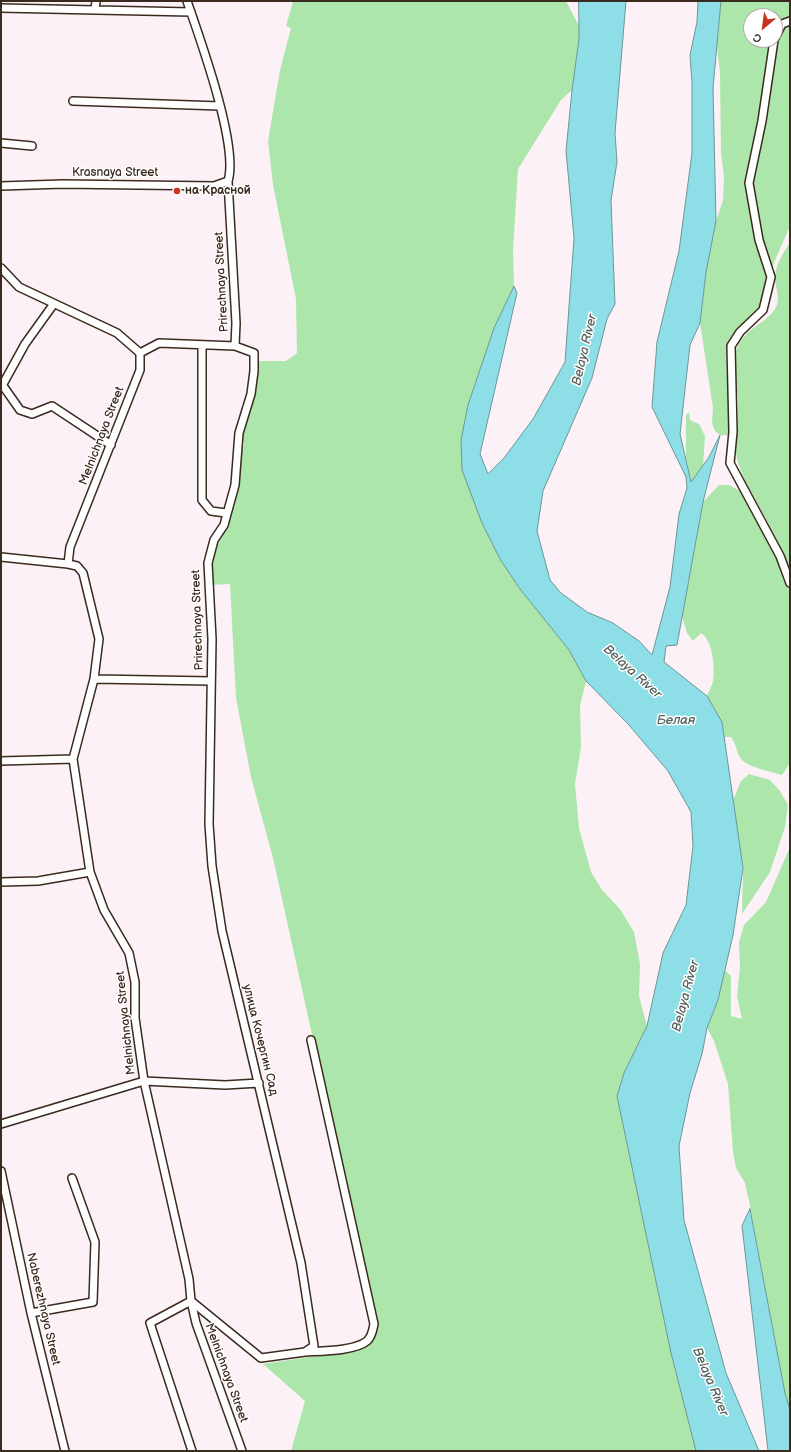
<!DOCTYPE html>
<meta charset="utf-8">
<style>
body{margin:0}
#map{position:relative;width:791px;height:1452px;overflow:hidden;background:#fcf1f6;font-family:"Balsamiq Sans",sans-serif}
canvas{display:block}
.frame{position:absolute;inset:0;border:2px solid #3b2a1e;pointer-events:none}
.north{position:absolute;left:743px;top:8px;width:40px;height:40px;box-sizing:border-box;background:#fff;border:1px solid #b1aaa5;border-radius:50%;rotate:209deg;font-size:11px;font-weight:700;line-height:16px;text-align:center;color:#3b2a1e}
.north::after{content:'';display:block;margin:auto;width:14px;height:18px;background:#c8321e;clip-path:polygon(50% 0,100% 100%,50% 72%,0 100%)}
</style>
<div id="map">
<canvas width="791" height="1452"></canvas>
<div class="frame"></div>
<div class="north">С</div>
</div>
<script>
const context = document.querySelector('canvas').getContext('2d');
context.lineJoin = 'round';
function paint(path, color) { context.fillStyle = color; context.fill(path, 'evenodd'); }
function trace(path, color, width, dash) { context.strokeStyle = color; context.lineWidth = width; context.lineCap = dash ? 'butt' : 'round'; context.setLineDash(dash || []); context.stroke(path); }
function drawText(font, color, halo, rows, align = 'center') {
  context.font = font + ' "Balsamiq Sans",sans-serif'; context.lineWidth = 3; context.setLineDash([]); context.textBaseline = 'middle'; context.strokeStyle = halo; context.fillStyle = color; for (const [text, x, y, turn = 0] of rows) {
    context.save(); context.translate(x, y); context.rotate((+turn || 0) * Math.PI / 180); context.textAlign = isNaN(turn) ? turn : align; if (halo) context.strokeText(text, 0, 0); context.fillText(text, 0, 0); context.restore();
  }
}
const green = new Path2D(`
 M 293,1 L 566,1 L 579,26 L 579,39 L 572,90 L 561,100 L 518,169 L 513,250 L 514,286 L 494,328 L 468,405 L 461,440 L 520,589 L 569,650 L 586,681 L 580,706 L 581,747 L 575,784 L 579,828 L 591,872 L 602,890 L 620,909 L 634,932 L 640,964 L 639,996 L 647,1026 L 624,1073 L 617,1096 L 671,1353 L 696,1451 L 291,1451 L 305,1401 L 263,1364 L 348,1351 L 370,1344 L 377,1329 L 273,858 L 251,777 L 236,698 L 230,584 L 210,585 L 211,555 L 219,542 L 233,508 L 240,453 L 244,445 L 242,435 L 256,388 L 259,361 L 286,361 L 297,353 L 296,299 L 273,185 L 268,141 L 280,70 L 291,28 L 286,26 Z
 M 721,1 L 790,1 L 790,226 L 773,265 L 765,295 L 759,310 L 729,339 L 726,356 L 730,435 L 720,435 L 715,431 L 712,423 L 713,408 L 700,323 L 706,272 L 716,221 L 723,200 L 724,176 L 721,154 L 720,73 L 717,47 ZM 751,16 L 775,16 L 775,40 L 751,40 Z
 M 790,242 L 790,568 C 780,547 770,526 759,506 C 750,489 739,473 736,453 C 734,435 739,417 738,399 C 737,383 730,368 736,351 C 742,328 770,323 777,305 C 780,295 775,286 775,278 C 775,265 784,252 790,242 Z
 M 689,412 L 690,420 L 699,424 L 705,436 L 703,466 L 691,483 L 686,457 L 686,415 Z
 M 719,485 L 729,485 L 740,491 L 777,556 L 783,579 L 790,588 L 790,763 L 782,775 C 772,772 747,767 741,759 C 736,752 737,745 731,737 L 724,737 L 722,722 L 707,696 C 709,691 712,686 713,681 C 715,667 713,641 701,633 L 693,641 L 687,633 L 682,616 L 703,502 Z
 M 749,774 L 770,780 L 780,791 L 788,805 L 785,827 L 770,872 L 742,914 L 743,868 L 733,800 L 741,781 Z
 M 790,847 L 790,1410 L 785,1393 L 749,1201 L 745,1183 L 736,1168 L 733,1152 L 728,1084 L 714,1041 L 707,1028 L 718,1000 L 725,970 L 731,976 L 731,1016 L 742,1019 L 737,996 L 740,967 L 739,942 L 744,925 L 766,902 Z`);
const water = new Path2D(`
 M 579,1 L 626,1 L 615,133 L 617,162 L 611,200 L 615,304 L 607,319 L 592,378 L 543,491 L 537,531 L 550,580 L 561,593 L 587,612 L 613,623 L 639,641 L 652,655 L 670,587 L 679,514 L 687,488 L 686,477 L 652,407 L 657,342 L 679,251 L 692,153 L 692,83 L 690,55 L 697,22 L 698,1 L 721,1 L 713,88 L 716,221 L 706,272 L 700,323 L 690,345 L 680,434 L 691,482 L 709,457 L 720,435 L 703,502 L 677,645 L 666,646 L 664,662 L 707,696 L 722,722 L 743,868 L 733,935 L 718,1000 L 707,1028 L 702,1054 L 690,1093 L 679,1146 L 684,1220 L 726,1373 L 759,1451 L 696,1451 L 671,1353 L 617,1096 L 624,1073 L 647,1026 L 663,953 L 686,905 L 693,846 L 691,812 L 668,771 L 628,724 L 586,681 L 569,650 L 520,589 L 500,559 L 482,523 L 462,470 L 461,440 L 468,405 L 494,328 L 514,286 L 517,293 L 480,454 L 488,474 L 504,458 L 533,419 L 565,362 L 574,238 L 566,151 L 572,90 L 579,39 Z
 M 750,1209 L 785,1393 L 790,1410 L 790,1451 L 768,1451 L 742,1226 Z`);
const minor = new Path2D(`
 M 187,1 C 200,39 239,146 228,181 L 236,323 L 235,346
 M 1,8 L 191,12
 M 95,10 L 96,1
 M 775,38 L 782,24 L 790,21
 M 774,40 L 762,121 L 749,183 L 759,240 L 771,277 L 763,310 L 740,332 L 731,346 L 733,432 L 730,463 L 780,556 L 790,583
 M 73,101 L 220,106
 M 1,143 L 32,146
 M 1,186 L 63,184 L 214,186 L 228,181
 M 1,268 L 19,287 L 117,333 L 140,353 L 140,370 L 70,547 L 68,564 L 77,566 L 83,573 L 99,639 L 94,679 L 73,759 L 90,872 L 104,910 L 129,953 L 135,982 L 135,1018 L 144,1081 L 189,1279 L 191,1301 L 261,1358 L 305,1352 L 314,1346 L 301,1263 L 222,931 L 212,866 L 209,824 L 212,639 L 208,563 L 214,540 L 224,525 L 235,485 L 239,433 L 251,394 L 254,371 L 254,353 L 235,346 L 159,343 L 140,353
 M 202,346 L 202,500 L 211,511 L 226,513
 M 1,383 L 20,410 L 32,414 L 52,406 L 111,445
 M 3,384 L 25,344 L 53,305
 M 1,557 L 68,564
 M 94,679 L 211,681
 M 1,761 L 73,759
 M 1,882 L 38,881 L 90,872
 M 1,1124 L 144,1081 L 225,1085 L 259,1083
 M 1,1171 L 31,1313 L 65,1451
 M 31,1313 L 93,1302 L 95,1242 L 72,1178
 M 306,1352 C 321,1351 355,1351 367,1341 C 372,1337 373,1329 374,1324 L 311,1040
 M 192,1451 L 150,1323 L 191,1301 L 196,1323 L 242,1451`);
const markers = [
 [177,191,4,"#c8321e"]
];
const streetNames = [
 ["Krasnaya Street",115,173],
 ["Prirechnaya Street",222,282,-93],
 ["Melnichnaya Street",102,436,-69],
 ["Prirechnaya Street",198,620,-92],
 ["Melnichnaya Street",126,1023,-96],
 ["улица Кочергин Сад",260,1040,76],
 ["Naberezhnaya Street",43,1309,77],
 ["Melnichnaya Street",226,1373,70]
];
const poiNames = [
 ["на Красной",185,191]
];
const waterNames = [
 ["Belaya River",585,350,-77],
 ["Belaya River",632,672,42],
 ["Белая",676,721],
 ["Belaya River",686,996,-75],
 ["Belaya River",710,1382,67]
];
paint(green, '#ace6ab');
paint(water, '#8ddee6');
trace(water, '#6c9696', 1);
trace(minor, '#3b2a1e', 10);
trace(minor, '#fff', 7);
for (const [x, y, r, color] of markers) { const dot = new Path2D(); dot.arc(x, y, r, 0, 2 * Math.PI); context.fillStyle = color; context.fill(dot); trace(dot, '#fff', 1.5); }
drawText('12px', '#3b2a1e', '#fff', streetNames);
drawText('bold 12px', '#3b2a1e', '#fff', poiNames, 'left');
drawText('italic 13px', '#54605a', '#fff', waterNames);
</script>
